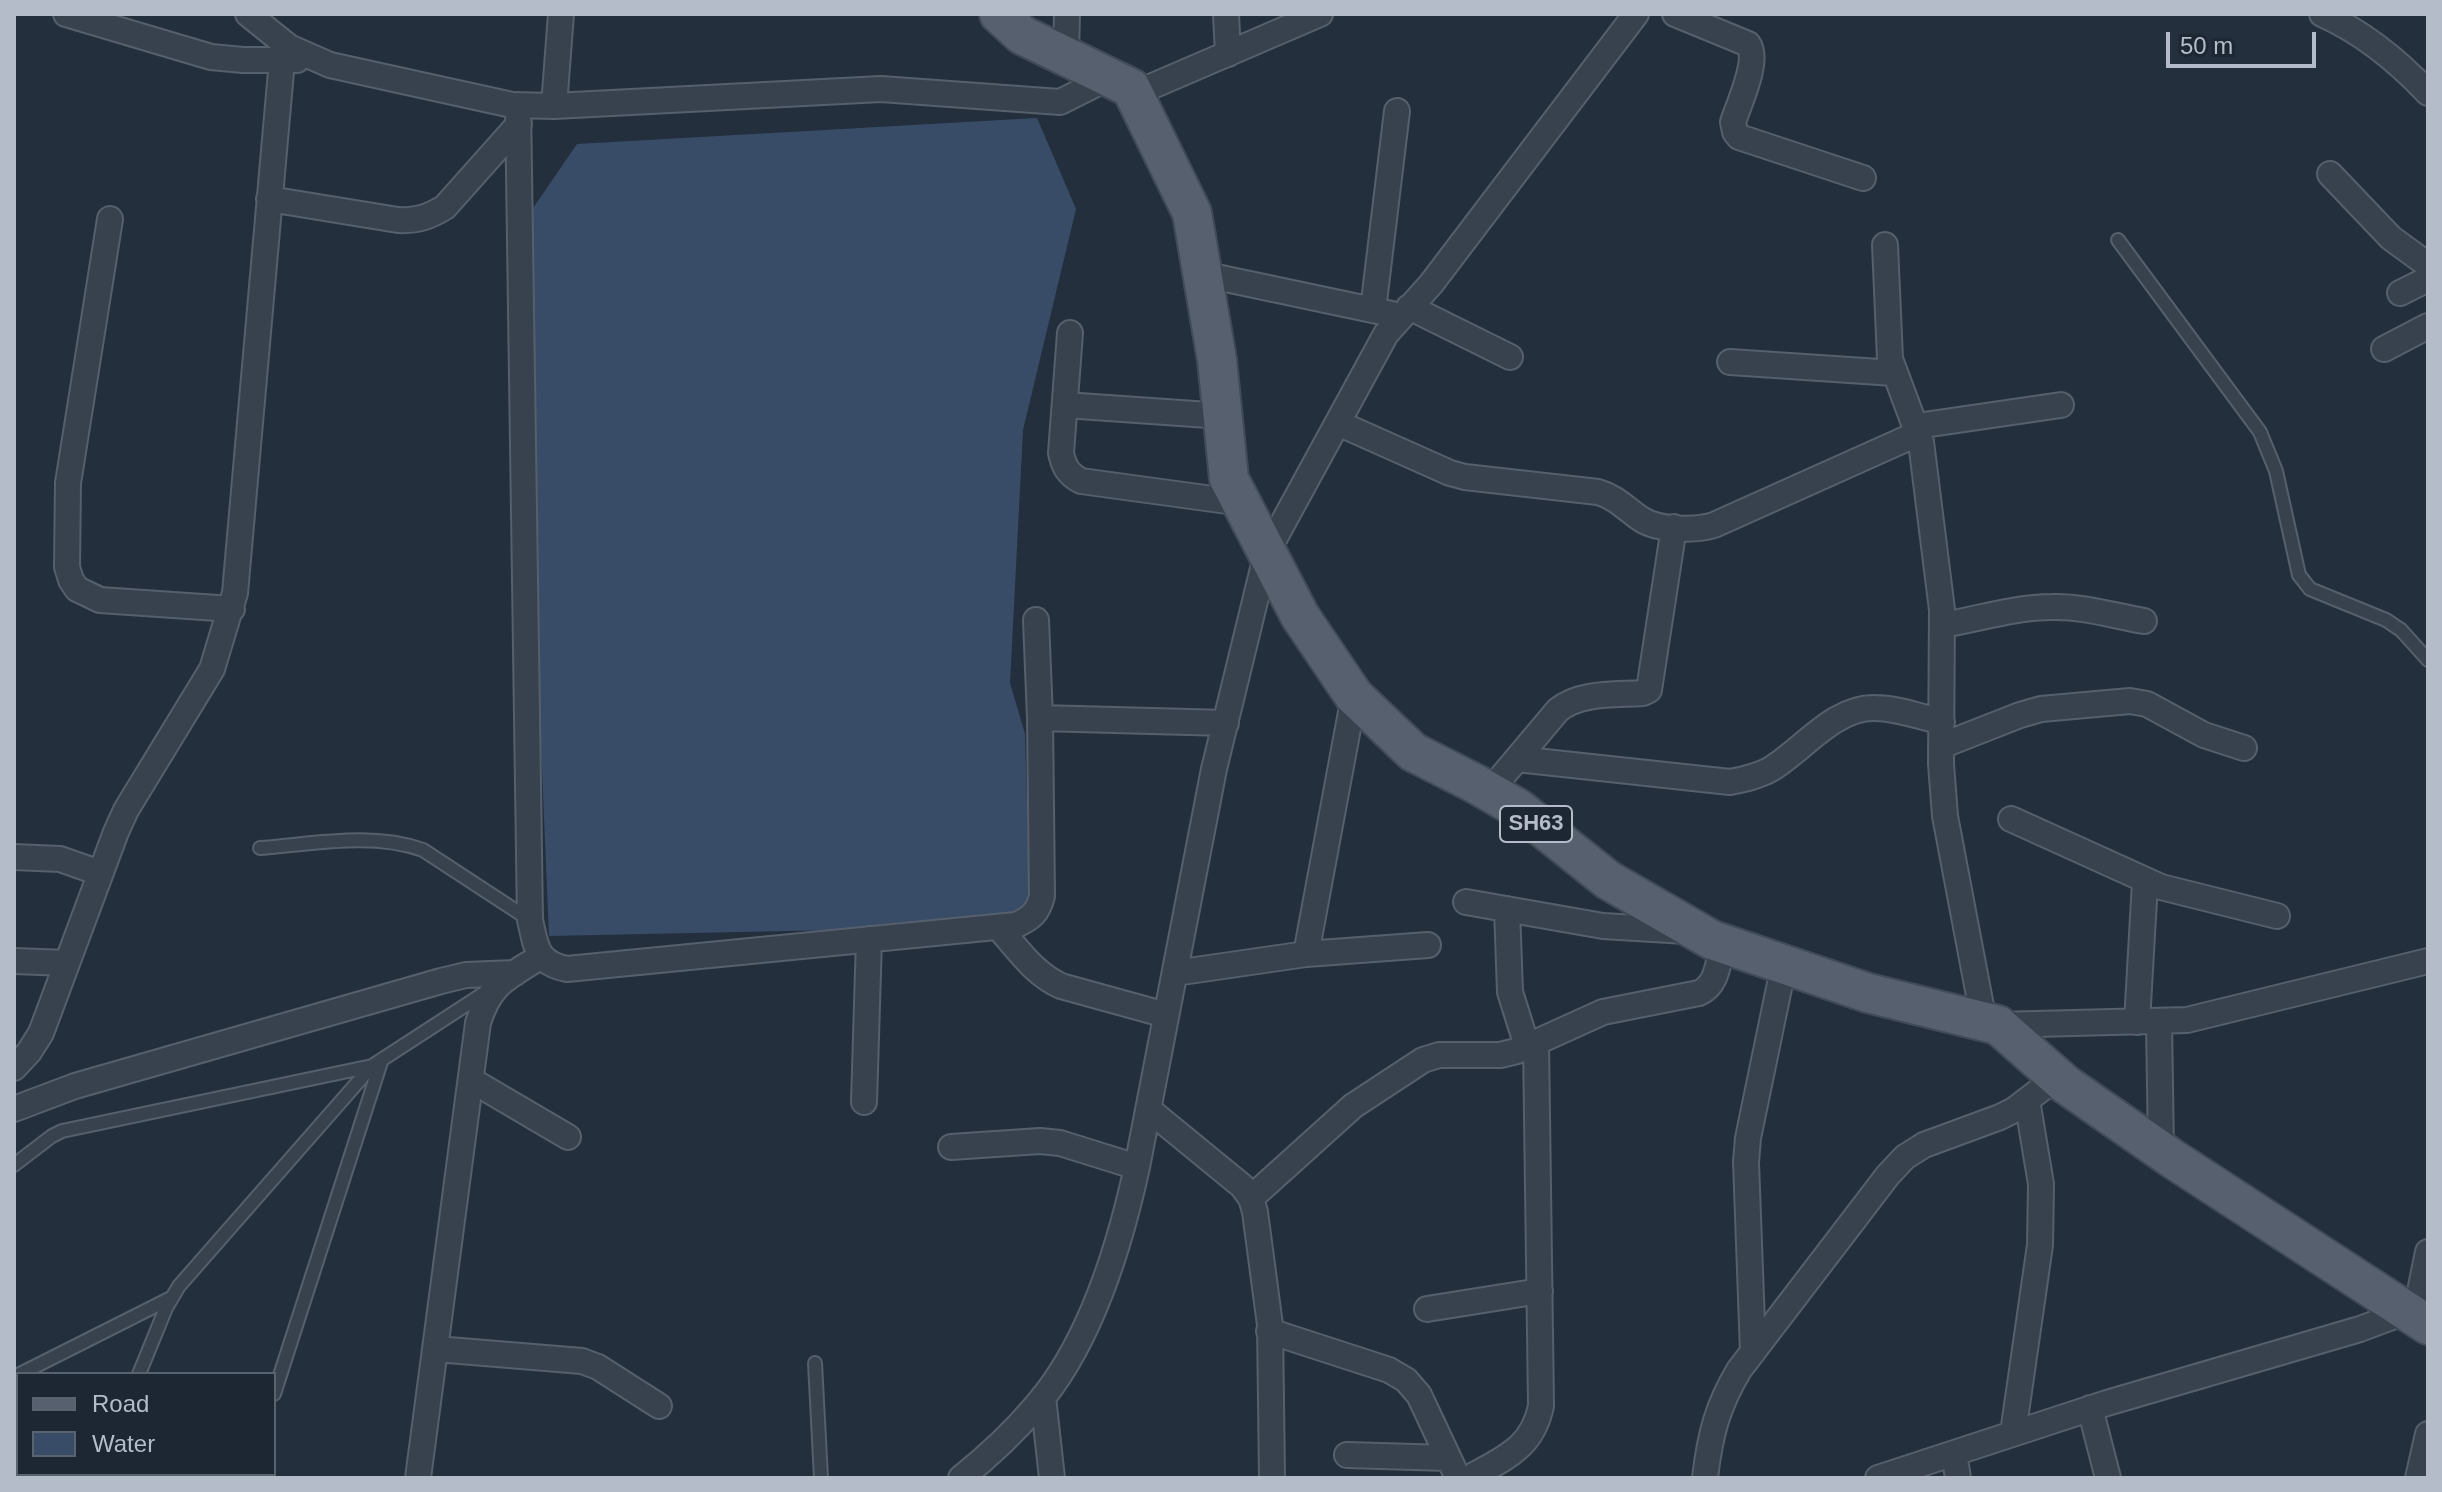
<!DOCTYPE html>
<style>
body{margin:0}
#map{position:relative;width:2442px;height:1492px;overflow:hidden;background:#242f3e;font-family:Arial,sans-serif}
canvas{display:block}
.frame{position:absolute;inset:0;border:16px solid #b4bcc9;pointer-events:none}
.legend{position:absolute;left:16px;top:1372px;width:260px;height:104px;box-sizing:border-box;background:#1d2633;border:2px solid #59626f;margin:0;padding:10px 14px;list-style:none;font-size:24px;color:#b4bcc9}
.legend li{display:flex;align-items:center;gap:16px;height:40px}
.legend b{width:40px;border:2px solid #59626f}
.scale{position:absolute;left:2166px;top:32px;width:150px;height:36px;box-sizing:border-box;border:4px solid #b4bcc9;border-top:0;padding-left:10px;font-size:24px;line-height:28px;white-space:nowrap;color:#b4bcc9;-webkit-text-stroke:6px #1d2633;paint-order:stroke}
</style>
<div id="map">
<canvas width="2442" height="1492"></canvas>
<div class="frame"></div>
<ul class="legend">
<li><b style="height:10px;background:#56606e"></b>Road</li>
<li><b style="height:22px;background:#394c67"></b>Water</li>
</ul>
<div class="scale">50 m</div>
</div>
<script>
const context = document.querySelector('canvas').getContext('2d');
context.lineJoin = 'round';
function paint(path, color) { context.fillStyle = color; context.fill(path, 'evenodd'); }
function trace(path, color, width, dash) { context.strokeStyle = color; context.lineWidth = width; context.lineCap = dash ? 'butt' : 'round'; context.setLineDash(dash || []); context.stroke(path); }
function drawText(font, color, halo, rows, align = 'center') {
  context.font = font + ' Arial,sans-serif'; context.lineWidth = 6; context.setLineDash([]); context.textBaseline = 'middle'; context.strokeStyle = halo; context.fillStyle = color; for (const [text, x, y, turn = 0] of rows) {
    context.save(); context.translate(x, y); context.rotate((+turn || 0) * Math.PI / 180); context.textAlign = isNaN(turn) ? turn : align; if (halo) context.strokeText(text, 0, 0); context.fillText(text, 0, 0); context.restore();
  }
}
const water = new Path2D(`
 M 1037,118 L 1076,209 L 1023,430 L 1010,683 L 1025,734 L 1030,912 L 976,927 L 549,936 L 526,390 L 531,211 L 577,144 Z`);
const lane = new Path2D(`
 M 2118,240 L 2260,432 L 2276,471 L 2299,575 L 2310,589 L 2386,620 L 2401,630 L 2428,660
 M 260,848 C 314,844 372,832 423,850 L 530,920
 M 14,1165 L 52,1136 L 62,1131 L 372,1066 L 486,992
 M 815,1363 L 821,1478
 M 20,1374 L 171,1298
 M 139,1374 L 166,1308 L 179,1286 L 372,1066
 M 274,1394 L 381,1062
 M 76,1478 L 79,1474
 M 239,1478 L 241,1474`);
const street = new Path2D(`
 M 66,14 L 211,57 L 243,60 L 297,60
 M 248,14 L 289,47 L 330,65 L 512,105 L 554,106 L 881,89 L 1060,102 L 1110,77
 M 1226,14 L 1228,54
 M 1675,14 L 1748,44 C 1760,60 1739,103 1733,122 L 1735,132 L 1739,137 L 1863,178
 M 2322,14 C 2362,32 2398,61 2428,93
 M 1066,56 L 1067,14
 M 1134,94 L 1320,14
 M 518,105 L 530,920 C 536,946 536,963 567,969 L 1016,925 C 1032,918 1038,912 1042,896 L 1040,718 L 1036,620
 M 554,106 L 561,14
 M 2330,174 L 2391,238 L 2428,265
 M 269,199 L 398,220 C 417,221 429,217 445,207 L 519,124
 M 110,219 L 68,483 L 67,567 L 71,580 L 77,589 L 100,600 L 232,609
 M 1885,245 L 1890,359 L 1921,442 L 1942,610 L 1941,764 L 1945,816 L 1984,1022
 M 1202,274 L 1401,316
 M 2400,293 L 2428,279
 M 1409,307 L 1510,357
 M 1373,310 L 1397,111
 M 1070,333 L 1061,453 C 1064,467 1068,474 1081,481 L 1242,503
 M 2384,349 L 2428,326
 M 1730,362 L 1894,373
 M 1065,405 L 1223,416
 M 1338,423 L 1450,473 L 1465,477 L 1598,492 C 1616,497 1626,509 1641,519 C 1657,530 1695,531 1714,525 L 1919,433
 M 1917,426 L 2061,405
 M 1943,625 C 1978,619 2016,607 2052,607 C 2083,606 2114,616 2144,621
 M 1040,718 L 1226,723
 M 1941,746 L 2020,715 L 2041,709 L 2130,701 L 2147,704 L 2204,735 L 2244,748
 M 1517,759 L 1730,782 C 1745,779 1759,776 1771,769 C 1804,749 1834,707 1875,708 C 1897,708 1921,717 1942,722
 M 1489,792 L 1558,710 C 1581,692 1614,695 1643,693 L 1649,690 L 1674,527
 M 2011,819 L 2161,887 L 2277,916
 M 14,857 L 60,859 L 100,873
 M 1466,902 L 1603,926 L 1686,931
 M 1507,909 L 1510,992 L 1527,1046
 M 998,927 C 1017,948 1034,974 1061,986 L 1166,1015
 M 1306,954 L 1354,696
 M 14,961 L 66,963
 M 1175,973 L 1306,954 L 1428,945
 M 2159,1021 L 2161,1151
 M 2137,1022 L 2145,882
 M 1998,1025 L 2187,1020 L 2428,961
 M 14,1068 L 29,1052 L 41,1033 L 116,832 L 126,810 L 212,669 L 235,593 L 282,60
 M 471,1080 L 568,1137
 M 864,1102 L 869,939
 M 14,1109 L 75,1086 L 441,981 L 466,975 L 515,973
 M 1148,1109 L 1242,1186 L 1251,1198 L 1255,1212 L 1270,1325 L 1272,1478
 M 951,1147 L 1040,1141 L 1060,1143 L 1137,1167
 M 1251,1198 L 1353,1106 L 1423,1060 L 1439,1055 L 1500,1055 L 1517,1051 L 1603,1012 L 1699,993 C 1718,985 1718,961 1723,944
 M 1427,1309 L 1540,1291
 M 2415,1316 L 2428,1252
 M 1269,1331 L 1389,1370 L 1406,1380 L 1419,1395 L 1458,1478
 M 436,1349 L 582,1361 L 598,1367 L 659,1406
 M 1753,1352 L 1746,1162 L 1748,1138 L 1784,964
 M 1043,1397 L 1052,1478
 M 2090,1408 L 2108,1478
 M 2013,1433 L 2040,1245 L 2041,1184 L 2027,1100
 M 1954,1453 L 1958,1478
 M 1347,1455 L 1448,1458
 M 418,1478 L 478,1023 C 490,983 507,978 540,957
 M 961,1478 C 986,1458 1015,1431 1036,1406 C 1090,1344 1120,1245 1137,1167 L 1214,769 L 1267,552 L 1386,334 L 1431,284 L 1636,14
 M 1469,1478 C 1504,1458 1532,1449 1541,1406 L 1536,1042
 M 1705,1478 C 1710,1435 1717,1407 1739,1370 L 1888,1175 L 1905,1157 L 1924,1145 L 2000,1117 L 2014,1110 L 2057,1077
 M 1878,1478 L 2107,1403 L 2360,1329 L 2408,1311
 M 2418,1478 L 2428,1434`);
const primary = new Path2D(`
 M 999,14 L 1022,35 L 1131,88 L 1192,213 L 1217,360 L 1229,479 L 1300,616 L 1354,696 L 1413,752 L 1476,784 L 1519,809 L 1608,880 L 1712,940 L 1868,993 L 1998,1025 L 2065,1084 L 2173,1159 L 2428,1325`);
const shields = [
 [1536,824,72]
];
const shieldNames = [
 ["SH63",1536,824]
];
paint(water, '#394c67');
trace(lane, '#565f6c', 16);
trace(street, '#565f6c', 28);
trace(primary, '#414a57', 42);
trace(lane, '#38414e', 12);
trace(street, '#38414e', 24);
trace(primary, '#56606e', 38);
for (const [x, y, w] of shields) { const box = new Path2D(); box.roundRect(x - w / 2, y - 18, w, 36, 6); context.fillStyle = '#1d2633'; context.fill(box); trace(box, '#b4bcc9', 2); }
drawText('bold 22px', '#b4bcc9', null, shieldNames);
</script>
